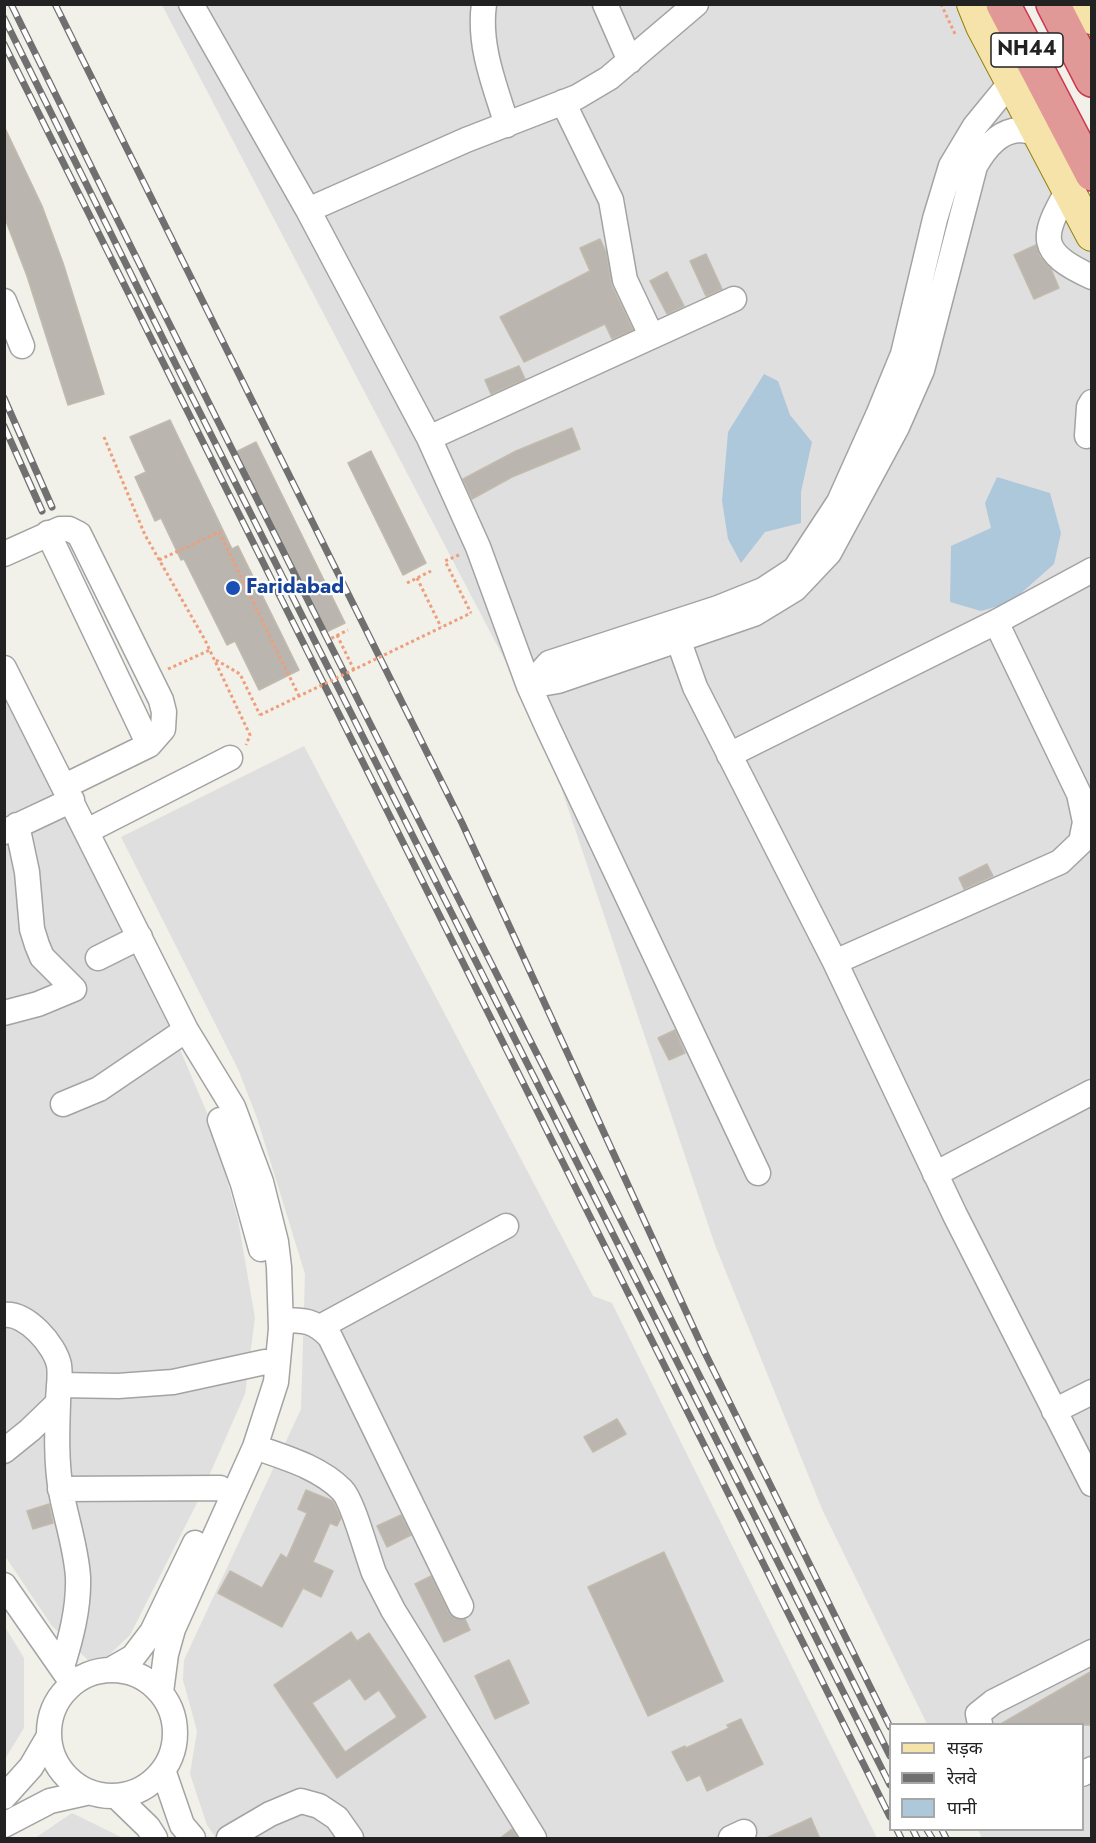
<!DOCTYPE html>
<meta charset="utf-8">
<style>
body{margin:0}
#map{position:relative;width:1096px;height:1843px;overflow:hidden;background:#f1f0e9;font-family:Jost,"Noto Sans Devanagari",sans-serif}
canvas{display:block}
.frame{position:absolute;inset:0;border:6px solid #222;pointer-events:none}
.legend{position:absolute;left:889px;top:1723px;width:195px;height:108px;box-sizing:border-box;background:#fff;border:2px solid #a7a7a7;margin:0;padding:8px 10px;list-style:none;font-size:18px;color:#222}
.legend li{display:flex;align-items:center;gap:12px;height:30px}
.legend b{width:30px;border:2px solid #a7a7a7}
</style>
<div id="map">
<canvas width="1096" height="1843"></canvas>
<div class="frame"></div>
<ul class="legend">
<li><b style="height:8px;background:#f5e3aa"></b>सड़क</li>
<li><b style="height:8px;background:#707070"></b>रेलवे</li>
<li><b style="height:16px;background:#aec8db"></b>पानी</li>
</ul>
</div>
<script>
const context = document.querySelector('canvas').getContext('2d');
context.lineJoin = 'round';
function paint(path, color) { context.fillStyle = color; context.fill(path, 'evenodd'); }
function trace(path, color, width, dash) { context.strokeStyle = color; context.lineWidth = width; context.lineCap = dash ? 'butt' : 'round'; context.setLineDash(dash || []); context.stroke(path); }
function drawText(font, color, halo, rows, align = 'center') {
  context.font = font + ' Jost,sans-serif'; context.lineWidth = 4.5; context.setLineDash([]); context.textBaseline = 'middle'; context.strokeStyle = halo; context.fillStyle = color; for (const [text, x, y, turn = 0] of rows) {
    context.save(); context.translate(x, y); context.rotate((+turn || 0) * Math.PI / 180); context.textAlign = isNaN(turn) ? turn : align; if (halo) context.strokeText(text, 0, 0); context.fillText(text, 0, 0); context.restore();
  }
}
const residential = new Path2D(`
 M 162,5 L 964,5 L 1091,235 L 1091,1838 L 982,1838 L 978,1830 L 1082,1830 L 1082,1724 L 927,1724 L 822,1509 L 715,1245 L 542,731 Z
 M 4,698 L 163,1010 L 211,1122 L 238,1220 L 255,1318 L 245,1394 L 198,1501 L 130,1635 L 108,1656 L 88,1660 L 52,1626 L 5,1556 Z
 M 304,746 L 593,1296 L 612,1303 L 877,1838 L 216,1838 L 207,1825 L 190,1774 L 197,1731 L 183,1680 L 184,1660 L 301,1409 L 305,1274 L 257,1118 L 238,1069 L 121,837 Z
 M 5,1627 L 24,1658 L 24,1728 L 5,1759 Z
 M 72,1813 L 123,1838 L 35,1838 Z`);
const water = new Path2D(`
 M 764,374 L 778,381 L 790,415 L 812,442 L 801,492 L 801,523 L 765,532 L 741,563 L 728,539 L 722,501 L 728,432 Z
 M 997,477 L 1050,493 L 1061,533 L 1054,564 L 1010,603 L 981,611 L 950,602 L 951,546 L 991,528 L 985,503 Z`);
const building = new Path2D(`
 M 4,126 L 42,206 L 63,263 L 104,394 L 68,405 L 27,276 L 4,216 Z
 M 600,239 L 606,252 L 612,286 L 633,330 L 612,339 L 605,324 L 524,362 L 500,317 L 590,271 L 580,248 Z
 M 1036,245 L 1040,257 L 1051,269 L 1059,288 L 1034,299 L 1014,255 Z
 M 706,254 L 722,289 L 706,296 L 690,261 Z
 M 667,272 L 684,306 L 667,314 L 650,281 Z
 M 519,366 L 525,379 L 491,394 L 485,380 Z
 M 170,420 L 232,549 L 238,546 L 299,670 L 259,690 L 235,641 L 227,645 L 184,559 L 181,560 L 161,518 L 155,521 L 135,477 L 146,472 L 130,437 Z
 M 572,428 L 580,449 L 512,477 L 472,499 L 463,479 L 516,451 Z
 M 256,442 L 345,623 L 322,634 L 234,453 Z
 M 371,451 L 426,563 L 403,575 L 348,463 Z
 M 987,864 L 993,876 L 964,889 L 959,878 Z
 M 675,1030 L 685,1053 L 669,1060 L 658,1038 Z
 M 617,1419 L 626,1434 L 593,1452 L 584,1437 Z
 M 306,1490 L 333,1501 L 341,1518 L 337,1526 L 330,1523 L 313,1562 L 333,1571 L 321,1597 L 303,1588 L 282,1627 L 218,1593 L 230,1571 L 262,1588 L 281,1554 L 287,1558 L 307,1513 L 298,1509 Z
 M 49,1504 L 53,1523 L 33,1529 L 27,1511 Z
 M 401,1515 L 411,1535 L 387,1547 L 377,1526 Z
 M 664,1552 L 723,1681 L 648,1716 L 588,1587 Z
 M 431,1576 L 449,1613 L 454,1618 L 465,1619 L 470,1630 L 444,1642 L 415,1584 Z
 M 351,1632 L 357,1641 L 369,1633 L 426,1717 L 337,1778 L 274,1685 ZM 350,1678 L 365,1700 L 379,1690 L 397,1717 L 345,1752 L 312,1703 Z
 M 509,1660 L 529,1703 L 495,1719 L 475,1676 Z
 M 1092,1671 L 1092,1725 L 999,1725 Z
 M 741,1719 L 763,1764 L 707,1791 L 700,1775 L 687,1781 L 672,1752 L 685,1746 L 686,1748 L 729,1728 L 727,1725 Z
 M 811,1818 L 820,1839 L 764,1839 L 798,1824 Z
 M 512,1829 L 518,1839 L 499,1839 Z`);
const path = new Path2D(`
 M 941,4 L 955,34
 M 104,437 L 145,535 L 205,640 L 250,735 L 246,745
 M 459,555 L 445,561 L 471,613
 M 159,560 L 219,532 L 299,696
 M 417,578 L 441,627
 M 407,583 L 431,571
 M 337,635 L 354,670
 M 326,641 L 348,630
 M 216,660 L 240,674 L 260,715
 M 168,669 L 210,650`);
const minor = new Path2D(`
 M 191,4 L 308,210 L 429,438 L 478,547 L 529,686 L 547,726 L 758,1173
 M 484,4 C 478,46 495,86 507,125
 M 605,4 L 630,61
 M 563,102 L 611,200 L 625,280 L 651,335
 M 1068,190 C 1041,237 1037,252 1092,277
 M 308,210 L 466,140 L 577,97 L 609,78 L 696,4
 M 4,301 L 22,346
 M 1087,436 L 1089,407 L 1092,402
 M 429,438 L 734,299
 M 48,533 L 149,745
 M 4,554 L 60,529 L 69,529 L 79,534 L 161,700 L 164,712 L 163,729 L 149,745 L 65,786
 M 678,639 L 695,687 L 835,962 L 955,1215 L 1092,1484
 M 4,668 L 186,1030 L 233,1107 L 261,1182 L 276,1242 L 279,1267 L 281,1329 L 276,1382 L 255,1447 L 173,1629 L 166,1654 L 161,1692
 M 529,686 L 549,663 L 718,608 L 763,590 L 795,569 L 839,502 L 878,415 L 903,354 L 935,219 L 951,166 L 975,126 L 1011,82
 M 529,686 L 558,681 L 754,614 L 795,589 L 829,553 L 897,427 L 922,370 L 975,166 C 984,150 998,131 1019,130 C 1025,130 1032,132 1038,133
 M 729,755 L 996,622 L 1092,570
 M 87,831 L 230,758
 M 4,832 L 72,800
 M 98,958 L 140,937
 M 835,962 L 1060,862 L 1081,842 L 1085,822 L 1079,794 L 996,622
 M 4,1013 L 38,1004 L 74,989 L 42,957 L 37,945 L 32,929 L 27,872 L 17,825
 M 63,1104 L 99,1089 L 186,1030
 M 220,1120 L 243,1184 L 261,1249
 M 935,1174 L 1092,1092
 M 4,1315 C 26,1312 55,1345 59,1365 C 61,1377 58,1391 58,1403 L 30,1430 L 4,1451
 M 281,1320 C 304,1320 314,1320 330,1337 L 461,1606
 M 320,1327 L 506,1226
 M 59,1385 L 118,1386 L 173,1382 L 265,1362
 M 58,1403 C 57,1432 56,1462 61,1491 C 66,1519 76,1547 78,1577 C 79,1608 71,1638 62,1667
 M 1054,1411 L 1092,1392
 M 255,1447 C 286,1458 319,1467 342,1490 C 353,1501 367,1555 374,1573 C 380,1585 387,1598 393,1610 L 534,1838
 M 60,1489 L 220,1488
 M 4,1585 L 68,1677
 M 112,1669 L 133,1657 L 152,1632 L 195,1543
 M49 1733a63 63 0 1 1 126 0a63 63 0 1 1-126 0Z
 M 980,1724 L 978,1714 L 993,1702 L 1092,1652
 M 163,1770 L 182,1825 L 193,1838
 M 1082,1774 L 1092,1769
 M 116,1796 L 148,1827 L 155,1838
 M 4,1797 L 31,1767 L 49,1736
 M 4,1825 L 50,1801 L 90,1792
 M 229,1838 L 270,1814 L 301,1801 L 319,1806 L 337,1818 L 351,1838
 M 731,1838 L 744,1832`);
const major = new Path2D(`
 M 973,4 L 982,26 L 1092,235
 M 1084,4 L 1092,18`);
const highway = new Path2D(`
 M 1003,4 L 1092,174
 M 1053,4 L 1092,80`);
const rail = new Path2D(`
 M 11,4 C 299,591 599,1171 890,1756
 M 55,4 L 462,823 L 705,1353 L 890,1727
 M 4,18 L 179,371 L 890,1785
 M 4,44 L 890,1817
 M 4,398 L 52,507
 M 4,426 L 42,511
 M 897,1830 L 901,1838
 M 913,1830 L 917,1838
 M 927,1830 L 932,1838
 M 942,1830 L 946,1838`);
const pathBridge = new Path2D(`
 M 260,715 L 471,613`);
const markers = [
 [233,588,8,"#1a4fb4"]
];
const shields = [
 [1027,50,72]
];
const shieldNames = [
 ["NH44",1027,50]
];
const transitNames = [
 ["Faridabad",246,588]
];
paint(residential, '#e0dfdf');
paint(water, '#aec8db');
paint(building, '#bab6af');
trace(building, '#c2baad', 1.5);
trace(minor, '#a3a3a3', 27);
trace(major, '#93810c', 34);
trace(highway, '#ce374d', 36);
trace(path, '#ef9e7c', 3, [3, 3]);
trace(minor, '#fff', 24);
trace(major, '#f5e3aa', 32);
trace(highway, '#e19998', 33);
trace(rail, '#707070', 7);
trace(rail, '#fff', 4.5, [14]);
trace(pathBridge, '#ef9e7c', 3, [3, 3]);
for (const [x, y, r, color] of markers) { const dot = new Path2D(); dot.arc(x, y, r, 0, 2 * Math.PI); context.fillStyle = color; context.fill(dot); trace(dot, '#fff', 2); }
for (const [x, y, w] of shields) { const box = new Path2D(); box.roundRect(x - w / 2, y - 17, w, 34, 4.5); context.fillStyle = '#fff'; context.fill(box); trace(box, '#222', 1.5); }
drawText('bold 20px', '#222', null, shieldNames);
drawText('bold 21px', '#164399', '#fff', transitNames, 'left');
</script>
